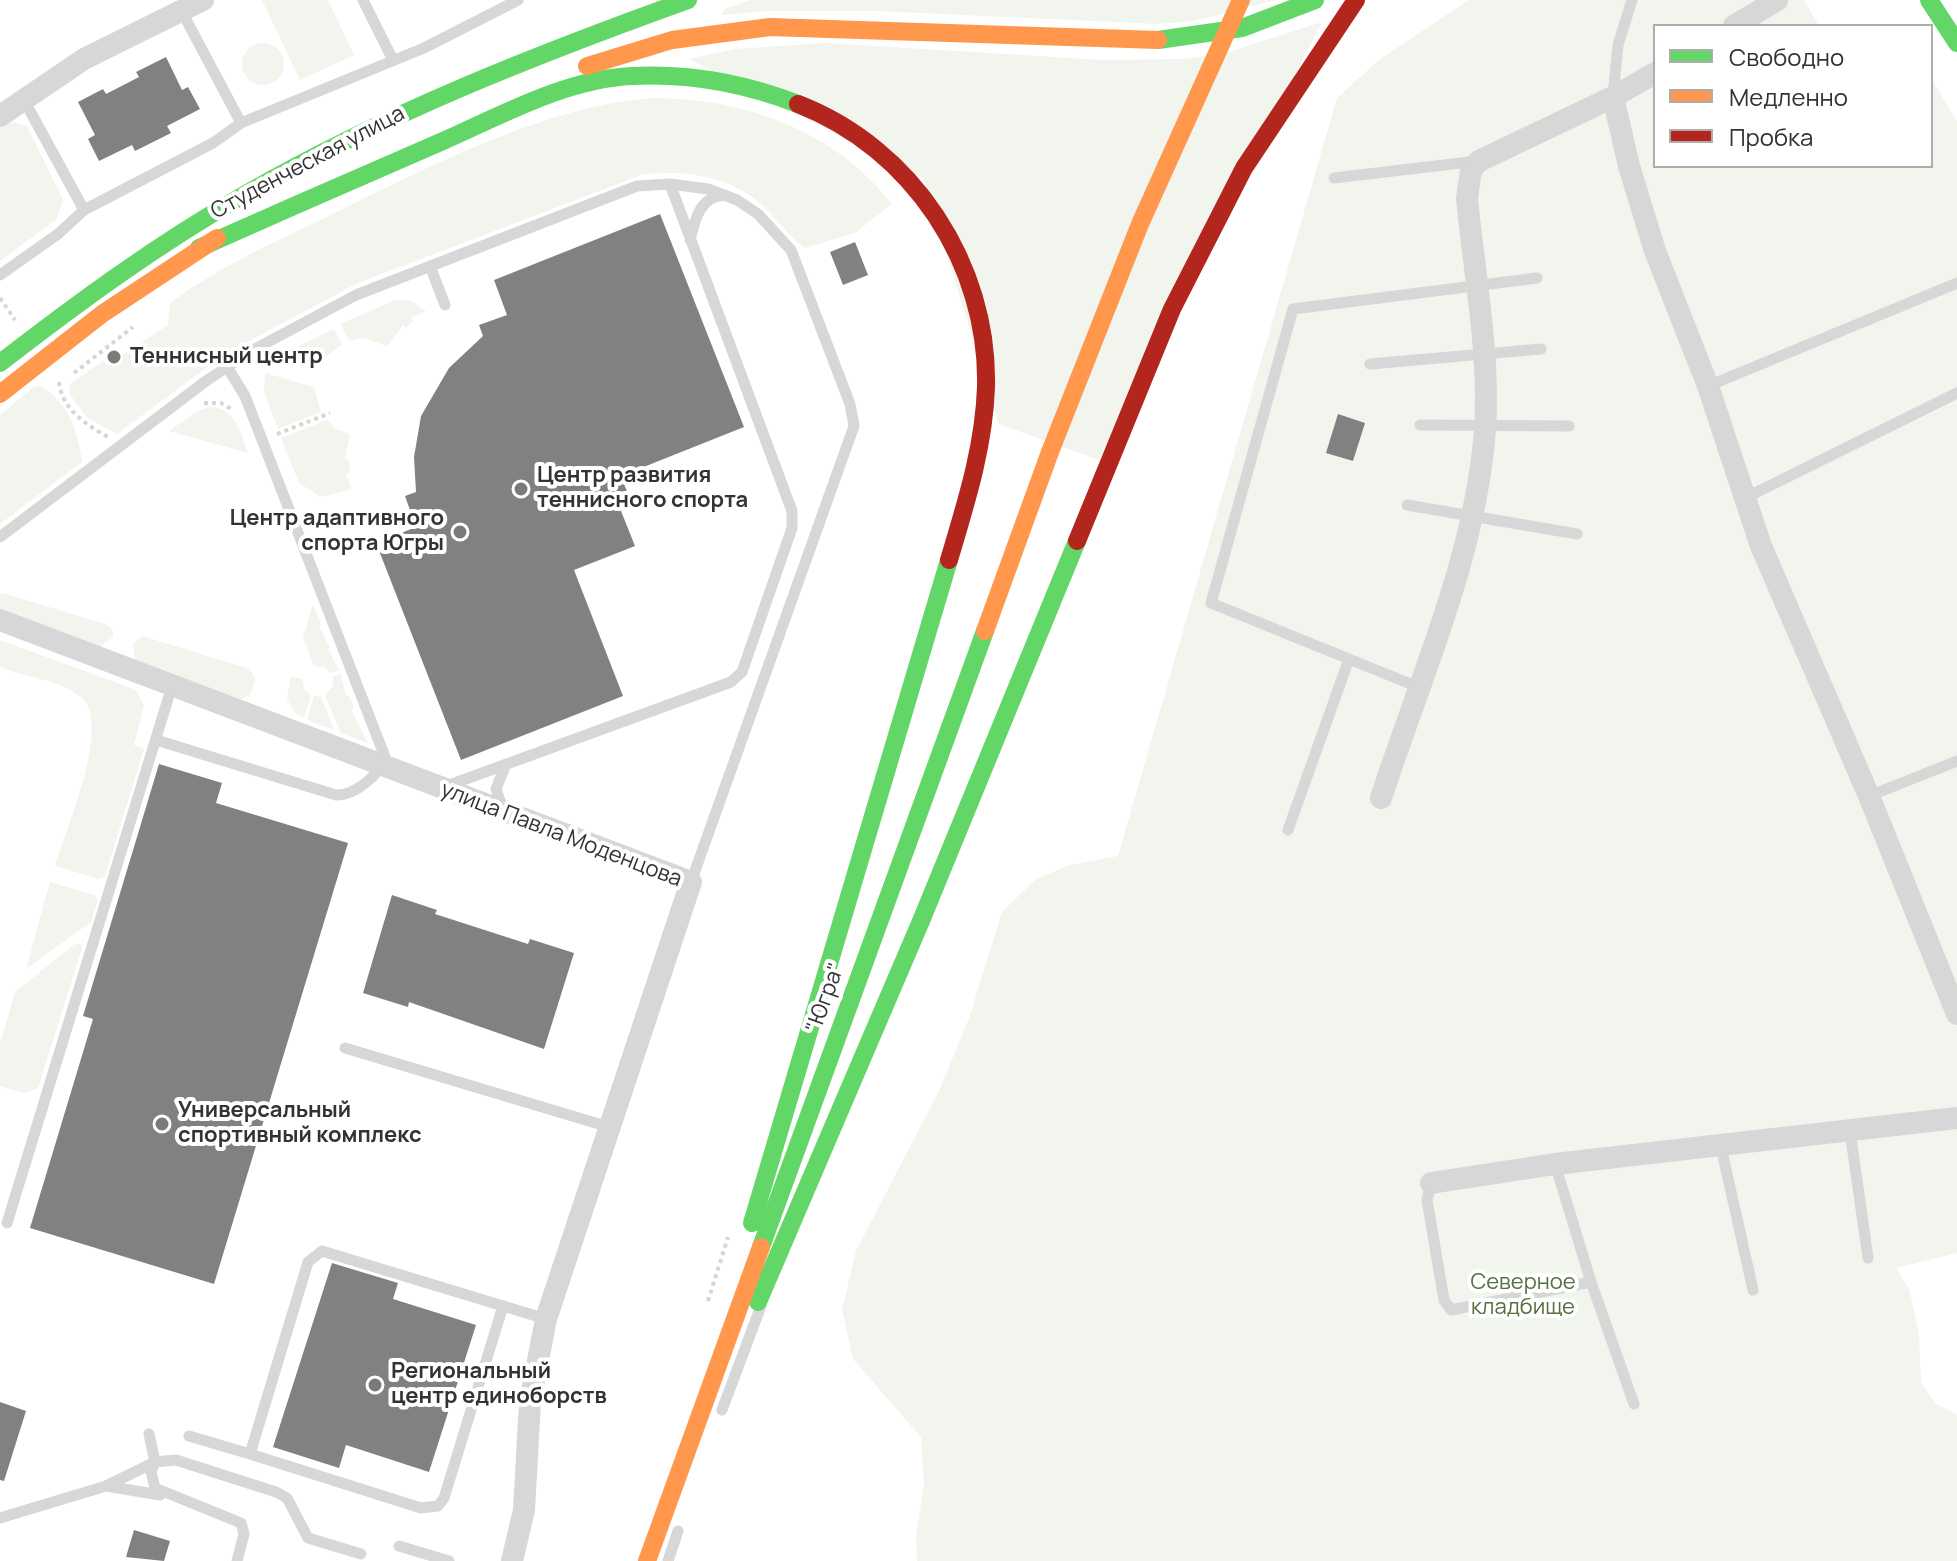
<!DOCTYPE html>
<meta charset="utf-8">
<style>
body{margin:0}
#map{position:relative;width:1957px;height:1561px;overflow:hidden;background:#fff;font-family:Manrope,sans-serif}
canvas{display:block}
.legend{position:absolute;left:1653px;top:24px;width:280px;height:144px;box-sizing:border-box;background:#fff;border:2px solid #adadad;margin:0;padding:10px 14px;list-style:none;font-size:24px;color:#333}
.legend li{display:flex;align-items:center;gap:16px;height:40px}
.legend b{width:40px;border:2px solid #adadad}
</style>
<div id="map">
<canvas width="1957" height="1561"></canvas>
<ul class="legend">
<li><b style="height:10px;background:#63d668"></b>Свободно</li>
<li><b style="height:10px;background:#ff974d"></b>Медленно</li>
<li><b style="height:10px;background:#b3261e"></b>Пробка</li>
</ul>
</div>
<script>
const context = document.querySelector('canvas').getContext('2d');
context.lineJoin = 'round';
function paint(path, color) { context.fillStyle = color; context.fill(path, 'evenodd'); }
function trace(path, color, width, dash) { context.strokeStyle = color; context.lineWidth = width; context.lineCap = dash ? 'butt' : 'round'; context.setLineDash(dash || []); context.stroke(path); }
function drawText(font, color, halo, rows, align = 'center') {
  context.font = font + ' Manrope,sans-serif'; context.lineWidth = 8; context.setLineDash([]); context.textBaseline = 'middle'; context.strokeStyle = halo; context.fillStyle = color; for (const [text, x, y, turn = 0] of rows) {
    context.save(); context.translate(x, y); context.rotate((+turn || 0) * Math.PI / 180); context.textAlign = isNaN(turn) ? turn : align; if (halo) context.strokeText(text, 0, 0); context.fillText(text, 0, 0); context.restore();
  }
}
const green = new Path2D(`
 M 262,0 L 328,0 L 354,55 L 300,80 Z
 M 750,0 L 1276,0 L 1194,21 L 1157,24 L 877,11 L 767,11 L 721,15 L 725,9 Z
 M 1469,0 L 1804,0 L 1819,26 L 1655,26 L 1655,166 L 1931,166 L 1931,78 L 1957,121 L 1957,1253 L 1896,1268 L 1909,1289 L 1919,1334 L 1921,1382 L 1935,1403 L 1957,1415 L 1957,1561 L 917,1561 L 916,1536 L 924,1484 L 921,1437 L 853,1359 L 842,1310 L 856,1251 L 940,1089 L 969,1018 L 1002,912 L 1036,879 L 1067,866 L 1118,856 L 1337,98 L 1380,59 Z
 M 1322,22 L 1099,460 L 999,424 L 923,178 L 689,59 L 735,49 L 826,43 L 1103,60 L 1183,59 L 1225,53 Z
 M242 64a21 21 0 1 1 42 0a21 21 0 1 1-42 0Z
 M 654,98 C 746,99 834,130 892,204 L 855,233 L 805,248 C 790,238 778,220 765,208 C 733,176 685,169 641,175 L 358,283 L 226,353 L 117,434 L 87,418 L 69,393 L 70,384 L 103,361 L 107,365 L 168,325 L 170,303 C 220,266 279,240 335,213 C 428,167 550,104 654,98 Z
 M 11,122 L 27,126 L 63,200 L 56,220 L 0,261 L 0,126 Z
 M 395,300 L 410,300 L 426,311 L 411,318 L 413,321 L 406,328 L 403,325 L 387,346 L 363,338 L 349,341 L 341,324 Z
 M 334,329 L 342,344 L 321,361 L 288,351 Z
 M 265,373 L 314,387 L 321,412 L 278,429 L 264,391 Z
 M 35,386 L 41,386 C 69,403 78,431 82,462 L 0,524 L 0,415 Z
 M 209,407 C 236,408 240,431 248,453 L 169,431 L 196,412 Z
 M 327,420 L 336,429 L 350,434 L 345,460 L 349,461 L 350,473 L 346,474 L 352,489 L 321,497 L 299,483 L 281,438 Z
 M 3,593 L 105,624 L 113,630 L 113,637 L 100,647 L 0,611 L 0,594 Z
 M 313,604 L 321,625 L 319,626 L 330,648 L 328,649 L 339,670 L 331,673 L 324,667 L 314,666 L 303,638 Z
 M 142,636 L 250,669 L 255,679 L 251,694 L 240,700 L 135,660 L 133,644 Z
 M 0,640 L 136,690 L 144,705 L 134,745 L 144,749 L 105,876 L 99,879 L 55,866 C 65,832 113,722 81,697 C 61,680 24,677 0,667 Z
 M 341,674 L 346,696 L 349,695 L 354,708 L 351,709 L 368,743 L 341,733 L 325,695 L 333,686 L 333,677 Z
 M 291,676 L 302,679 L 304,689 L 311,695 L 304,718 L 295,713 L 287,699 Z
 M 314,696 L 321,697 L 334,730 L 307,720 Z
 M 50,882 L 94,895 L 98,900 L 91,922 L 26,969 Z
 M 76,943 L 83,945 L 38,1088 L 24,1093 L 0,1086 L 0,1044 L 15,992 Z`);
const building = new Path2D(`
 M 166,57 L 182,90 L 188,87 L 200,109 L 167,126 L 171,133 L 135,151 L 132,145 L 99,161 L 88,139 L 95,135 L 78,102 L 103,89 L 106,94 L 139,77 L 136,72 Z
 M 660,214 L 744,427 L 621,476 L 633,507 L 621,511 L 635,546 L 574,570 L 623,696 L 461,760 L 376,543 L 416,527 L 405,496 L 416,492 L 414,457 L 421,416 L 449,368 L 483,336 L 479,325 L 507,315 L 494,280 Z
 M 855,242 L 868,275 L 843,285 L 830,252 Z
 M 1338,414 L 1365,423 L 1353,461 L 1326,453 Z
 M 159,764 L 222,783 L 216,803 L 348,843 L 214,1284 L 30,1228 L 93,1019 L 83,1016 Z
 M 392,895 L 437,910 L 435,914 L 528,944 L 530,939 L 574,953 L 544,1049 L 409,1002 L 408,1007 L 363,993 Z
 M 332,1263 L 398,1283 L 393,1299 L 476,1325 L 429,1472 L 346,1445 L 339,1468 L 273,1447 Z
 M 0,1402 L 26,1411 L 4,1481 L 0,1480 Z
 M 134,1530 L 170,1541 L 164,1561 L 126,1557 Z`);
const path = new Path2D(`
 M 0,298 L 15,320
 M 74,373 L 133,327
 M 59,382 C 62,410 88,426 110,438
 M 204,403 L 221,403 L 233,410
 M 277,434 L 330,413
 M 708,1301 L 728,1237`);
const lane = new Path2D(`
 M 363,0 L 392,58
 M 181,10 L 241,123
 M 1613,96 L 1618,45 L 1632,0
 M 24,100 L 84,210
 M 1334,178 L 1478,161
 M 690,240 C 695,219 700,196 725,195
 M 430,266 L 445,305
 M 0,275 L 58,234 L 84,210 L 213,143 L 241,123 L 424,48 L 518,0
 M 1370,364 L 1541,349
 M 1708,386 L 1957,283
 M 1420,425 L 1569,426
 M 1745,498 L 1957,393
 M 1407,505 L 1577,534
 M 0,537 L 206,381 L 253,350 L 356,295 L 637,186 L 670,184 L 708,189 L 737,200 L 758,214 L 791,250 L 850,404 L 854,426 L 691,882
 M 1418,687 L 1211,603 L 1293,309 L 1537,278
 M 156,740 L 336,795 C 354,796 381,774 385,757 L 245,396 L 227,367
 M 444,787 L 731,682 L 742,672 L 792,528 L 792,511 L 670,184
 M 1869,796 L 1957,761
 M 502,807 L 496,789 L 506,764
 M 1288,830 L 1349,659
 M 345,1048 L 609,1127
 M 1850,1131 L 1868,1258
 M 1721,1147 L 1753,1290
 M 1555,1164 L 1591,1282 L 1634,1404
 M 1431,1183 L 1427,1200 L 1444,1300 L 1451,1310 L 1591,1282
 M 7,1223 L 172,686
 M 722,1410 L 761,1306
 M 189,1436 L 250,1454 L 308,1262 L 322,1251 L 546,1319
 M 250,1454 L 421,1508 L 438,1506 L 444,1498 L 503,1306
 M 106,1486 L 160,1495
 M 0,1518 L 106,1486 L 155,1462 L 149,1434
 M 399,1546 L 449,1561
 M 237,1561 L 244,1534 L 241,1523 L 155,1488 L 151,1472 L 155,1462 L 176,1460 L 276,1492 L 287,1498 L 308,1538 L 361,1554
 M 668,1561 L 678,1531`);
const street = new Path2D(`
 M 1734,26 L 1777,0
 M 1655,73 L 1613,97 L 1629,166 L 1655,251 L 1708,386 L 1761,546 L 1869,796 L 1957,1014
 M 0,116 L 84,59 L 203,0
 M 0,620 L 691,882 L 546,1319 L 530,1402 L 524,1510 L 512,1561
 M 1381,798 C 1420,678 1476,556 1485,429 C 1490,353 1474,273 1467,198 L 1471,170 L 1479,161 L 1613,97
 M 1431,1183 L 1555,1164 L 1957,1118`);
const fast = new Path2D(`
 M 1929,0 L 1957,43
 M 1158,40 L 1242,28 L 1315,0
 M 199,248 C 280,212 362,176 443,141 C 502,115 566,79 632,76 C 690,73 744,83 798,104
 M 0,363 C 79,302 158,244 244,195 C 385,114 535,55 688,0
 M 752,1223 L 949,560
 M 761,1247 L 985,631
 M 758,1302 L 921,921 L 1077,541`);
const slow = new Path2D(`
 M 587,66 L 672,40 L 770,27 L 1158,40
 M 0,394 L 102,314 L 217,238
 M 985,631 L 1050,452
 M 647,1561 L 761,1247`);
const jam = new Path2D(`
 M 798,104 C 912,148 989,264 986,387 C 984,447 966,503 949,560
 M 1077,541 L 1172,309 L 1244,168 L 1356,0`);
const slowBridge = new Path2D(`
 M 1050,452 L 1140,224 L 1241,0`);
const markers = [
 [114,357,8,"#7a7a7a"],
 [521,489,8,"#7a7a7a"],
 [460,532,8,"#7a7a7a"],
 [162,1124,8,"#7a7a7a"],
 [375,1385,8,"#7a7a7a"]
];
const streetNames = [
 ["Студенческая улица",308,163,-28],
 ["улица Павла Моденцова",561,835,21],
 ["\"Югра\"",826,998,-70]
];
const poiNames = [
 ["Теннисный центр",130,357],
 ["Центр развития",537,476],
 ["теннисного спорта",537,501],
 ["Центр адаптивного",444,519,"right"],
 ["спорта Югры",444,544,"right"],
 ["Универсальный",178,1111],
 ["спортивный комплекс",178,1136],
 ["Региональный",391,1372],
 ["центр единоборств",391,1397]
];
const parkNames = [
 ["Северное",1523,1283],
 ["кладбище",1523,1308]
];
paint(green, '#f1f5ed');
paint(building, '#818181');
trace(path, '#d6d6d6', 4, [4, 4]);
trace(lane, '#d7d7d7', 11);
trace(street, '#d7d7d7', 22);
trace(fast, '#63d668', 18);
trace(slow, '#ff974d', 18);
trace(jam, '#b3261e', 18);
trace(slowBridge, '#ff974d', 18);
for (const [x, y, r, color] of markers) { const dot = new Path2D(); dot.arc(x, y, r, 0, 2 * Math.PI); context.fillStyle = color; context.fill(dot); trace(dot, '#fff', 3); }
drawText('22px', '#333', '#fff', streetNames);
drawText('bold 22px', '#333', '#fff', poiNames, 'left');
drawText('22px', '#56703f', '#fff', parkNames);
</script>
